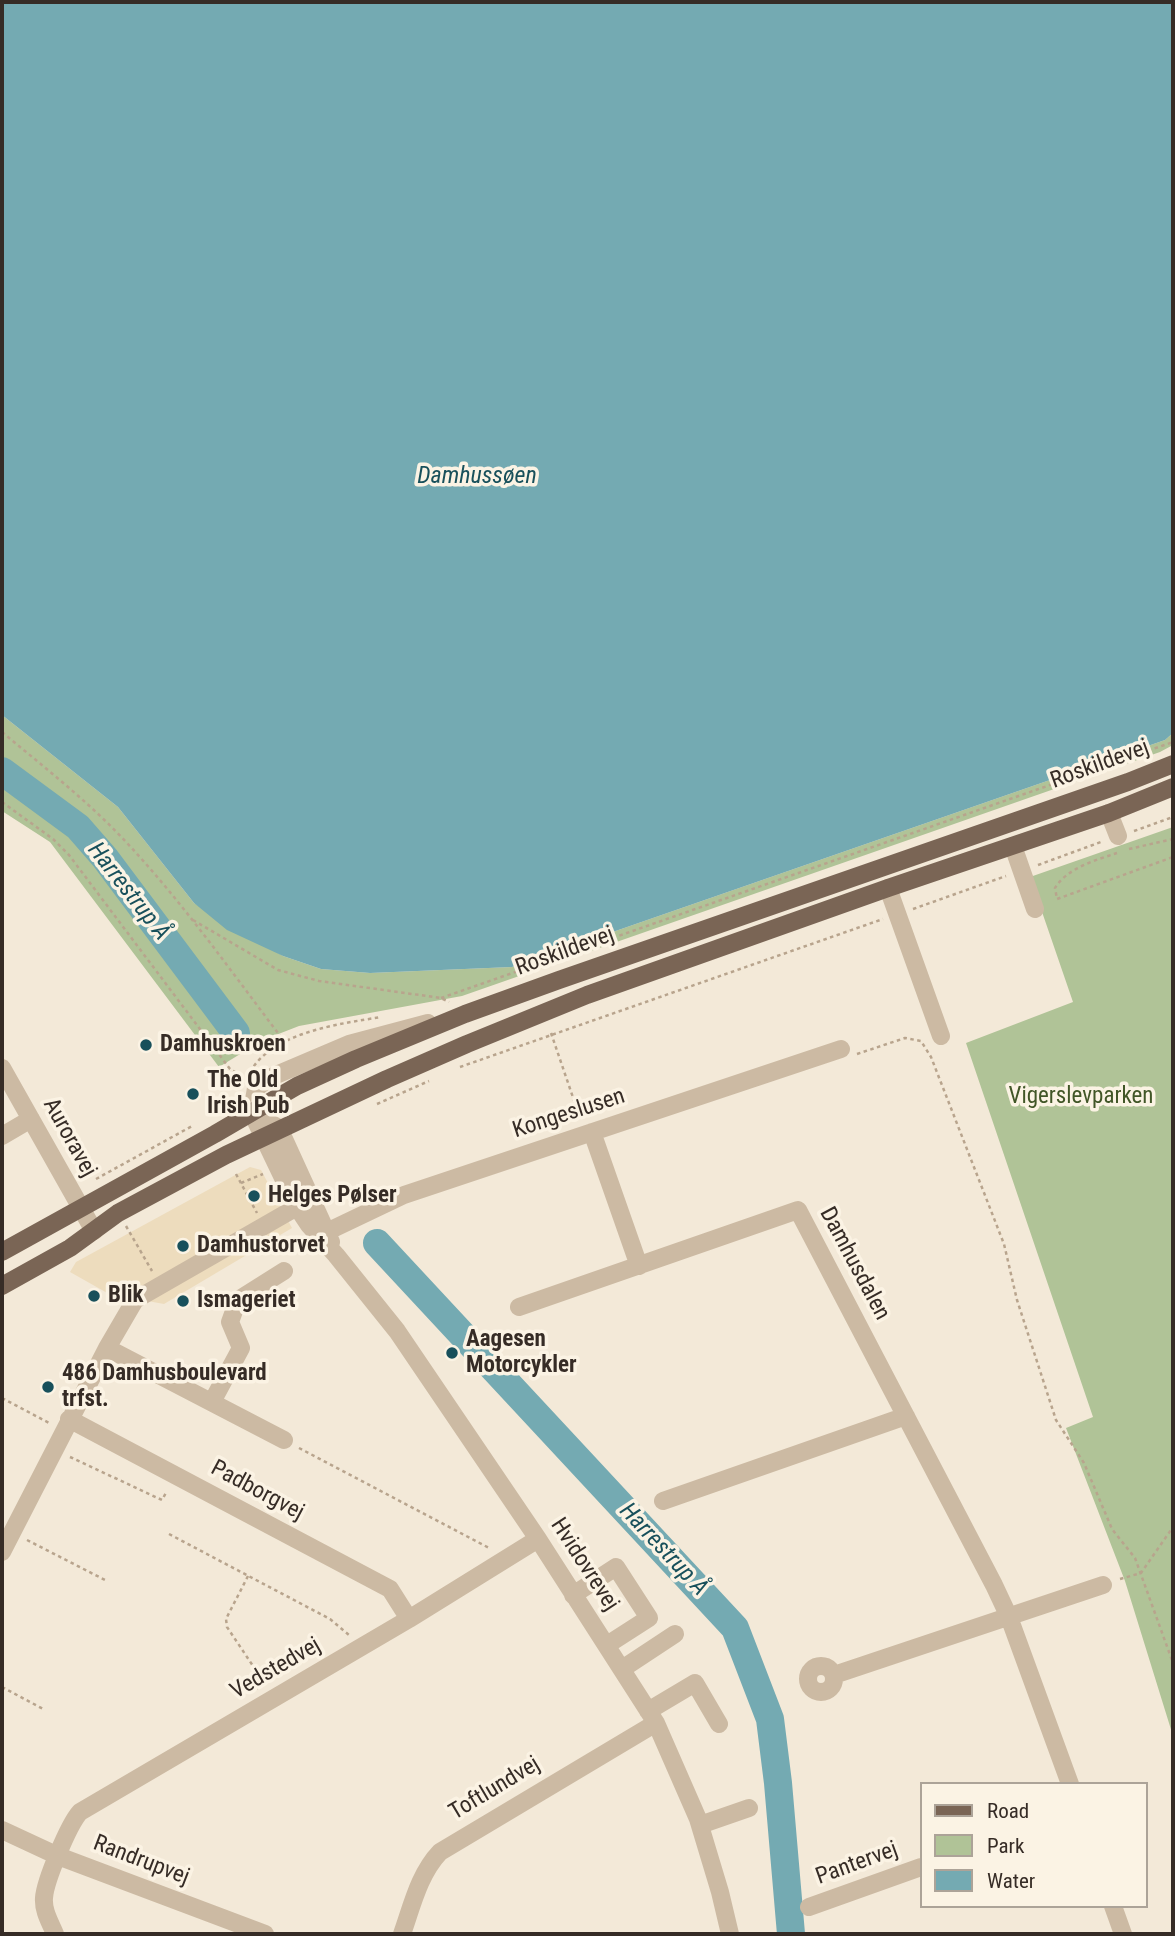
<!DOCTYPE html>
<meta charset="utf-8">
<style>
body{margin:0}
#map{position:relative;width:1175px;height:1936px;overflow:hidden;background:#f3e9d8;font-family:"Roboto Condensed",sans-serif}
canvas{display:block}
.frame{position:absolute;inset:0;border:4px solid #362c26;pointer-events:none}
.legend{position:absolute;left:920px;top:1782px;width:228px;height:126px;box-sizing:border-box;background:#fbf3e4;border:2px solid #aca398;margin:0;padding:9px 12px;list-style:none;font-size:21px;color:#362c26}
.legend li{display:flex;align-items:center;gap:14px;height:35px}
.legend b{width:35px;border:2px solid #aca398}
</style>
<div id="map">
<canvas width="1175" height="1936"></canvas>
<div class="frame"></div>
<ul class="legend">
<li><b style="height:9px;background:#7a6555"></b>Road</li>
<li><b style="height:19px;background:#b0c397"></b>Park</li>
<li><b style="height:19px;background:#74aab2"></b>Water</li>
</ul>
</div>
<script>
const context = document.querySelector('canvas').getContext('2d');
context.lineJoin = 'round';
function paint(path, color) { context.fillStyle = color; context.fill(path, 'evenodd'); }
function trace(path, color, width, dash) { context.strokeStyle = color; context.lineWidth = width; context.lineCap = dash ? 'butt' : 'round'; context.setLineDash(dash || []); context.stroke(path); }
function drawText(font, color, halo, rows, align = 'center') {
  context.font = font + ' "Roboto Condensed",sans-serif'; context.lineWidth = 7; context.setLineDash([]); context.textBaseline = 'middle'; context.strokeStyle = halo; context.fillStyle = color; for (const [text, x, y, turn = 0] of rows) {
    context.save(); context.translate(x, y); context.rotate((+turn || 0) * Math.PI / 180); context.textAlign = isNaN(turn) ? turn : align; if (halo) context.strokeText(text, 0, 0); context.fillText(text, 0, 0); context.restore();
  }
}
const green = new Path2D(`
 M 2,715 L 118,807 L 194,903 L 283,956 L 321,969 L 370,973 L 512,967 L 1165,740 L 1173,733 L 1173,745 L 1160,752 L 462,996 L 299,1026 L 263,1040 L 219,1067 L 50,842 L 2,811 Z
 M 1173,827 L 1173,1736 L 1125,1581 L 1066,1428 L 1093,1417 L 966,1043 L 1073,1002 L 1030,877 Z`);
const plaza = new Path2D(`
 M 250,1167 L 261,1170 L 292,1228 L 164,1304 L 109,1294 L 70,1272 L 76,1262 Z`);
const water = new Path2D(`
 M 2,2 L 1173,2 L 1173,733 L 1165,740 L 512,967 L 370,973 L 321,969 L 283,956 L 227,930 L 194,903 L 118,807 L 2,715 Z`);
const river = new Path2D(`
 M 2,771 L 78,827 L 105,858 L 236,1033
 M 377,1243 L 735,1628 L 770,1719 L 778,1783 L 791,1934`);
const path = new Path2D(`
 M 2,732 C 45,768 89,802 127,843 C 184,904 233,974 284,1041
 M 2,802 L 53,839 L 69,855 L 230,1069 L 245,1078
 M 1134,831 L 1173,817
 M 1129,849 L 1173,839
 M 1117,853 C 1096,860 1067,868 1055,888 L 1057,899 L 1173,857
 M 1038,865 L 1101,842
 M 913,909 L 1006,876
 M 193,920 L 278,970 L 319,981 L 441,998 L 449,1002
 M 441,998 L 1173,742
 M 551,1033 L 580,1118
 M 857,1054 L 905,1038 L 921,1041 L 931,1057 L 1004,1244 L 1017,1300 L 1056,1420 L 1084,1463 L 1112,1529 L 1135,1558 L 1173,1663
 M 460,1067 L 883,919
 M 250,1072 C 273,1032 339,1024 381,1017
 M 377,1104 L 429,1081
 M 236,1174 L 257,1213
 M 96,1179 L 194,1125
 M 241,1183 L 263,1174
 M 126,1226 L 152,1271
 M 2,1398 L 51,1424
 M 299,1448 L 491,1549
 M 70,1457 L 162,1500 L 167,1491
 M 169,1534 L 330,1619 L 349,1635
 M 27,1540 L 105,1580
 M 248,1576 L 226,1619 L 227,1627 L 253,1666 L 253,1677 L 258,1689
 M 1120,1579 L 1141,1573 L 1173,1527
 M 2,1687 L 45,1710`);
const minor = new Path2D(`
 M 1109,813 L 1118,836
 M 1013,846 L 1035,909
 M 888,888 L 941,1036
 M 428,1023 L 349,1044 L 269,1078 L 256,1088 L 252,1113 L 297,1207 L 309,1225 L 336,1255 L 397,1331 L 538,1539 L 656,1723 L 698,1819 L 720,1892 L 730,1934
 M 2,1068 L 94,1231
 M 252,1113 L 279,1128 L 331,1242
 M 592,1132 L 639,1266
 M 2,1136 L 31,1119
 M 318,1236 L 404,1195 L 841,1049
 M 519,1307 L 798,1210 L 994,1585 L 1009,1617 L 1070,1784
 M 107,1348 L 284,1440
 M 212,1402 L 241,1348 L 230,1322 L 238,1300 L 284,1271
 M 69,1419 L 390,1589 L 409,1619
 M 663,1501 L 906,1416
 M 2,1552 L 107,1348 L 135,1300 L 297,1207
 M 573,1595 L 616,1567 L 649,1618 L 607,1645
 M808 1679a13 13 0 1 1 26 0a13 13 0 1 1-26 0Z
 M 622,1669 L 675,1634
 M 834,1675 L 1103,1585
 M 648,1711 L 695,1683 L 719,1724
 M 700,1825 L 749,1808
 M 2,1830 L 58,1856 L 265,1934
 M 1113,1906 L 1123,1934
 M 809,1907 L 921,1867
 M 55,1934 C 50,1922 43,1911 44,1898 C 45,1881 69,1824 80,1812 L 409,1619 L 538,1539
 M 402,1934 C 412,1906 419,1874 440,1852 L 656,1723`);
const major = new Path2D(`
 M 2,1252 L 215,1134 L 297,1086 L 356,1059 L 465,1014 L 559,980 L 1128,782 L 1173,764
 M 2,1286 L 70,1248 L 118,1213 L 226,1155 L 387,1079 L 467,1044 L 587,995 L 888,888 L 1109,813 L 1173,787`);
const markers = [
 [146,1045,7,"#18505b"],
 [193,1094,7,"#18505b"],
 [254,1196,7,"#18505b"],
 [183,1246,7,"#18505b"],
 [94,1296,7,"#18505b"],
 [183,1301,7,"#18505b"],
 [452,1353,7,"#18505b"],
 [48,1387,7,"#18505b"]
];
const streetNames = [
 ["Roskildevej",1100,765,-20],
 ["Roskildevej",565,952,-20],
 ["Kongeslusen",569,1114,-18],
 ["Auroravej",69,1138,61],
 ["Damhusdalen",854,1264,62],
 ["Padborgvej",257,1491,28],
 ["Hvidovrevej",584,1565,57],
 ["Vedstedvej",276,1669,-30],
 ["Toftlundvej",495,1789,-31],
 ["Randrupvej",141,1861,21],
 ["Pantervej",857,1864,-20]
];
const poiNames = [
 ["Damhuskroen",160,1045],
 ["The Old",207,1081],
 ["Irish Pub",207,1107],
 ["Helges Pølser",268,1196],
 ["Damhustorvet",197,1246],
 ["Blik",108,1296],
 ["Ismageriet",197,1301],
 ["Aagesen",466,1340],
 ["Motorcykler",466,1366],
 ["486 Damhusboulevard",62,1374],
 ["trfst.",62,1400]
];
const parkNames = [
 ["Vigerslevparken",1081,1097]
];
const waterNames = [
 ["Damhussøen",477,477],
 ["Harrestrup Å",128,892,52],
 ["Harrestrup Å",663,1550,47]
];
paint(green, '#b0c397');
paint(plaza, '#eddcbd');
paint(water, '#74aab2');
trace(river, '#74aab2', 28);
trace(path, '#b8a48d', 2.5, [3.5, 3.5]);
trace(minor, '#ccbaa3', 18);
trace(major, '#7a6555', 18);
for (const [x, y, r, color] of markers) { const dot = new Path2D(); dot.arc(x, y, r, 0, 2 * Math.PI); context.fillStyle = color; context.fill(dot); trace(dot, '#fbf3e4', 2.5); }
drawText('23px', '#362c26', '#fbf3e4', streetNames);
drawText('bold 23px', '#362c26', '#fbf3e4', poiNames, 'left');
drawText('23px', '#415627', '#fbf3e4', parkNames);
drawText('italic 24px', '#18505b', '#fbf3e4', waterNames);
</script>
